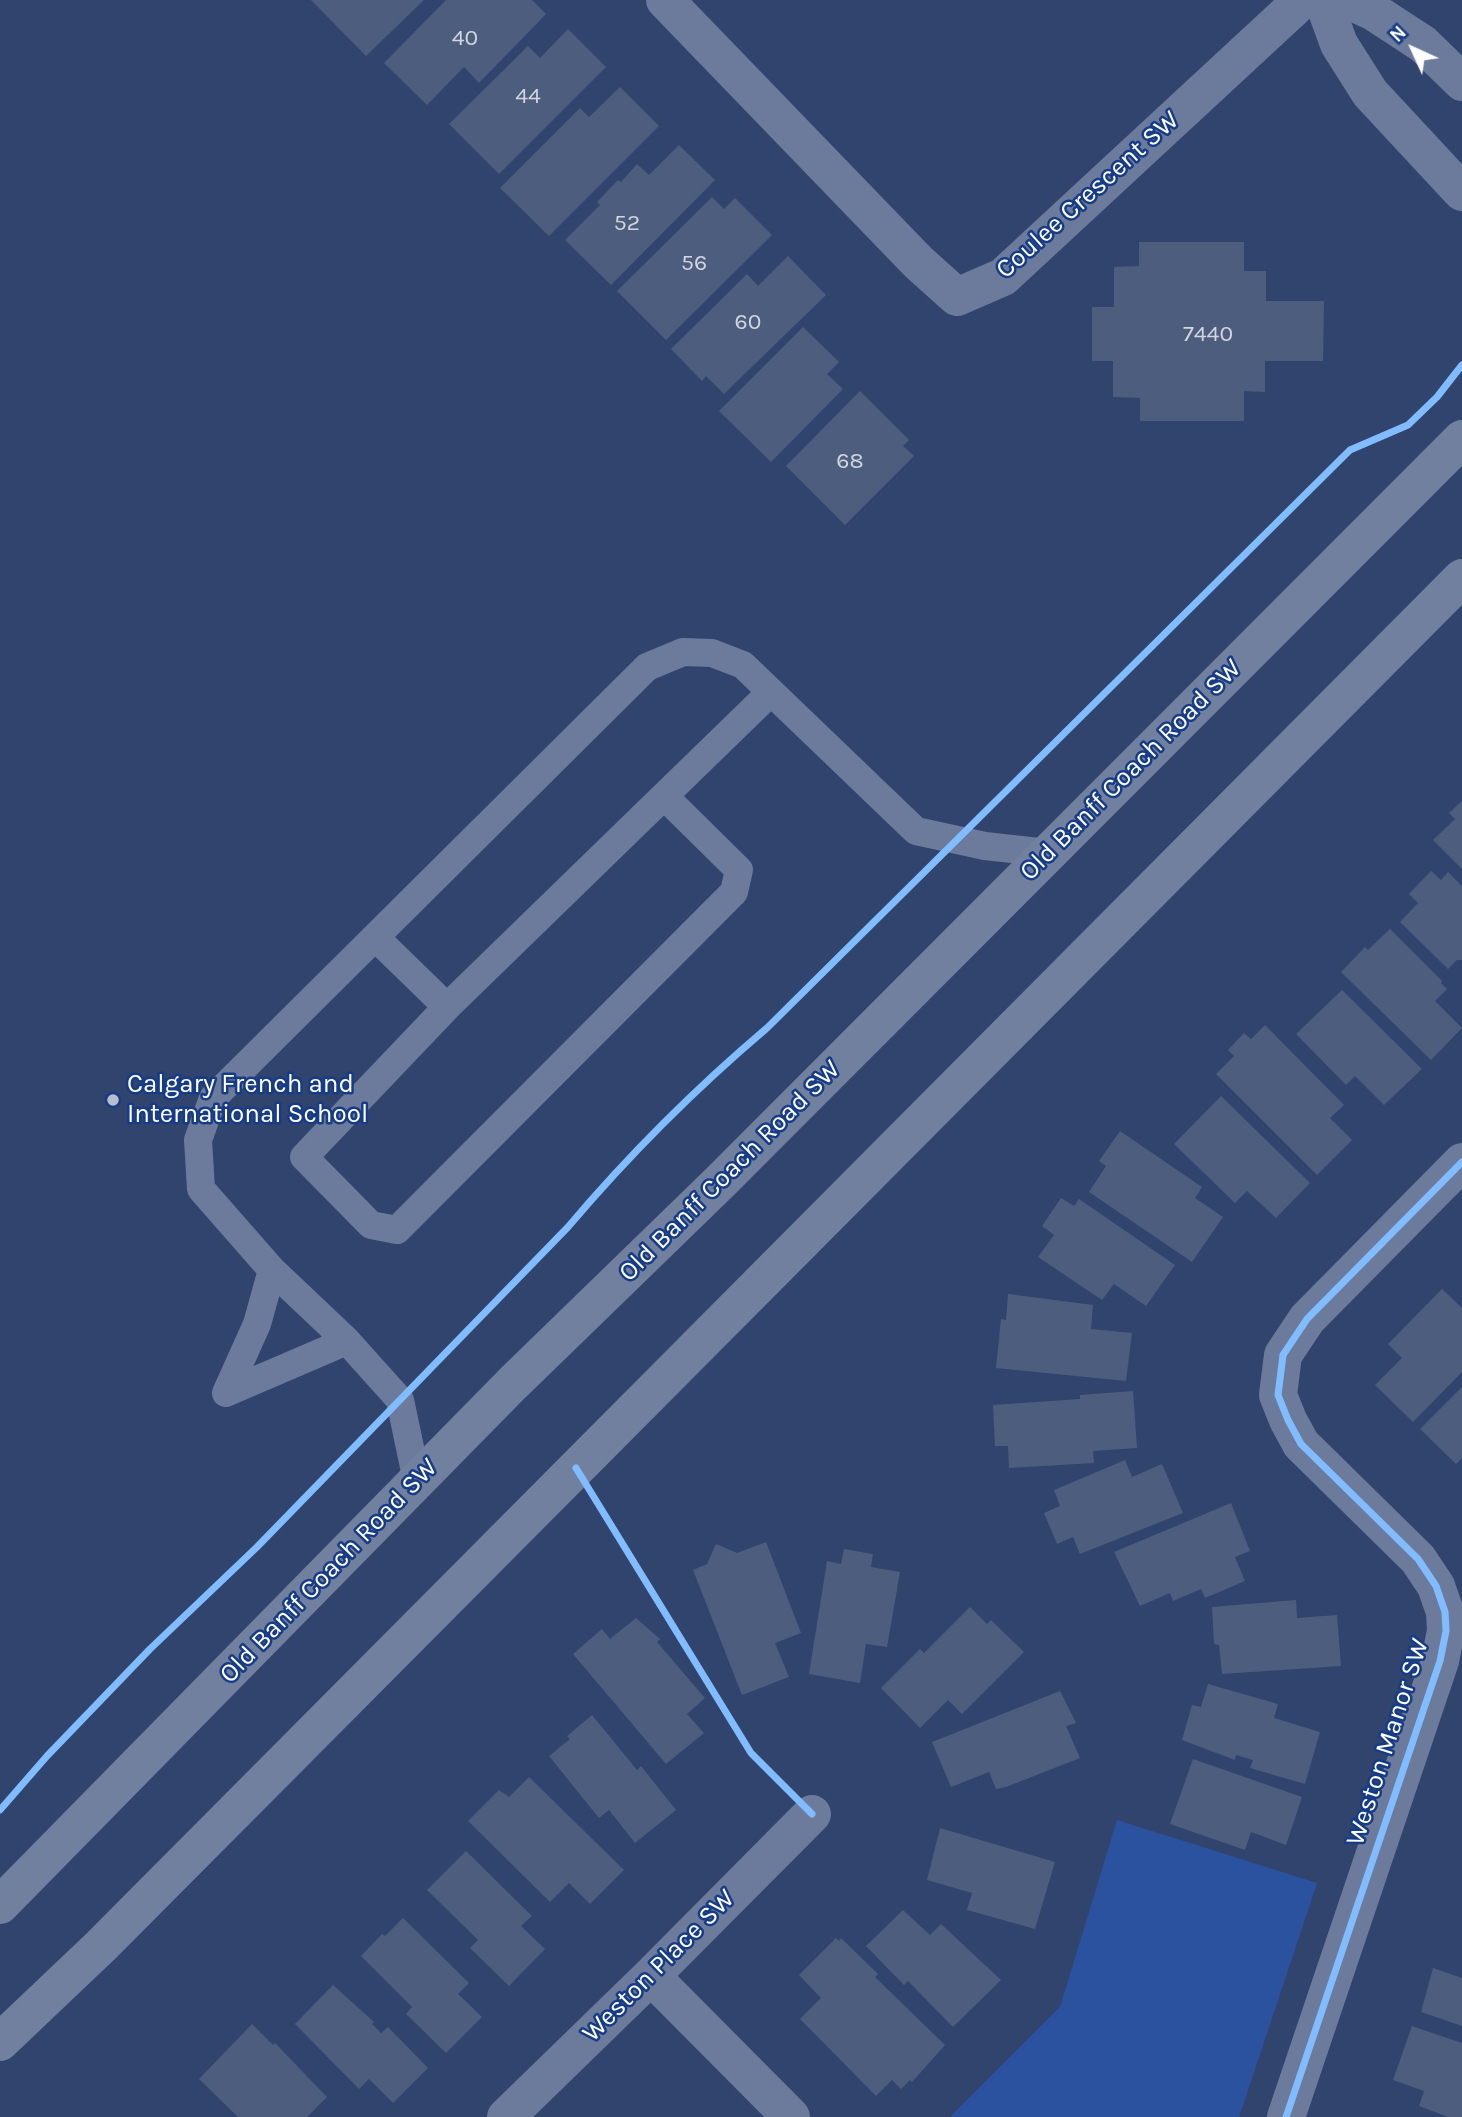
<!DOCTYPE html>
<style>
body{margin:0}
#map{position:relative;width:1462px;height:2117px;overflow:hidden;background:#30446e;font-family:Karla,sans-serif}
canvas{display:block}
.north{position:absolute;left:1378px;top:14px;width:70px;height:70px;-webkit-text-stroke:5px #173c87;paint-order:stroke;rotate:315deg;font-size:19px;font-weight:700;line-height:28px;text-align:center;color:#fff}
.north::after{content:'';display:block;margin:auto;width:24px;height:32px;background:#fff;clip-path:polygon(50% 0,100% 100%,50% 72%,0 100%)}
</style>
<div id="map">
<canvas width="1462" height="2117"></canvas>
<div class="north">N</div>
</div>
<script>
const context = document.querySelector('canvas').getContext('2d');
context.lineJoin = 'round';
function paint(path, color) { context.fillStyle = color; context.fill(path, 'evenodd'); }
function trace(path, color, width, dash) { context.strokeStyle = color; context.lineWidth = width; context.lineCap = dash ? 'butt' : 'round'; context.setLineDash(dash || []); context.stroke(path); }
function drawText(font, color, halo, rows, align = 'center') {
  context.font = font + ' Karla,sans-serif'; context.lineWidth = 5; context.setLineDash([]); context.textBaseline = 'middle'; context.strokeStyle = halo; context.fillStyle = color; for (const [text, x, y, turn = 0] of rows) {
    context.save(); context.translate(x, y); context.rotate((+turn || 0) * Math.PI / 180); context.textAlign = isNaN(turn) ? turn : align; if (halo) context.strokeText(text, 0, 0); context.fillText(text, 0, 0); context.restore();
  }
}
const green = new Path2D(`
 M 1117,1820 L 1317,1883 L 1239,2117 L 950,2117 L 1060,2007 Z`);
const building = new Path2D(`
 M 311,0 L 424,0 L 366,56 Z
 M 446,0 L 532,0 L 546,14 L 479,83 L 464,67 L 427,105 L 384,63 Z
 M 568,29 L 606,67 L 499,174 L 449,124 L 528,46 L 540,58 Z
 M 620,87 L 659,126 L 549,236 L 500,188 L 580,108 L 589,117 Z
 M 679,145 L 715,180 L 611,285 L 565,240 L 600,205 L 597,202 L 618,180 L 621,182 L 637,164 L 649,175 Z
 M 712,197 L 724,209 L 735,198 L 772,235 L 666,340 L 617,291 Z
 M 1139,242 L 1244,242 L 1244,271 L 1266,271 L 1266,301 L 1324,301 L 1323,361 L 1265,361 L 1265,392 L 1244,391 L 1244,421 L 1140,421 L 1140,398 L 1113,397 L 1113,361 L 1092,361 L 1092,307 L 1114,307 L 1114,267 L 1139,266 Z
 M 788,256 L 826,295 L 724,394 L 706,376 L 702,381 L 671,349 L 747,274 L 758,286 Z
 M 803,327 L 839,362 L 827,374 L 843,389 L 771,462 L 719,411 Z
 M 860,391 L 909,440 L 903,446 L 914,456 L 845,525 L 786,466 Z
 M 1462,801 L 1462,869 L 1433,840 L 1455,819 L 1449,813 Z
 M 1431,871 L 1441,880 L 1448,872 L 1462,886 L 1462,960 L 1457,960 L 1448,969 L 1400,922 L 1418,903 L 1409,894 Z
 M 1390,929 L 1442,981 L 1441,983 L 1447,989 L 1435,1001 L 1462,1028 L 1431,1060 L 1341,972 L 1365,947 L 1368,950 Z
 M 1342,990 L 1422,1069 L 1384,1105 L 1355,1076 L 1346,1085 L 1296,1034 Z
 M 1265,1025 L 1344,1105 L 1330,1118 L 1352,1140 L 1317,1175 L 1216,1074 L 1234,1056 L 1228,1050 L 1244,1033 L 1251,1039 Z
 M 1221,1096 L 1310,1183 L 1276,1218 L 1247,1191 L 1235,1203 L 1174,1144 Z
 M 1120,1131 L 1202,1187 L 1195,1198 L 1223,1217 L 1192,1262 L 1089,1192 L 1106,1166 L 1099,1161 Z
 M 1061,1198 L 1074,1206 L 1079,1199 L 1175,1265 L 1146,1306 L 1114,1284 L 1102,1300 L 1038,1257 L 1054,1235 L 1042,1226 Z
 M 1442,1289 L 1462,1308 L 1462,1372 L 1413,1422 L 1375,1385 L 1402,1358 L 1388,1344 Z
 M 1008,1294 L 1093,1305 L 1091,1329 L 1132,1333 L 1126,1381 L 996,1368 L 1001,1319 L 1006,1320 Z
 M 1462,1387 L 1462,1458 L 1456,1464 L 1420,1429 Z
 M 1133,1391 L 1137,1448 L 1093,1451 L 1094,1463 L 1009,1468 L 1008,1446 L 995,1446 L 993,1405 L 1080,1399 L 1080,1395 Z
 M 1125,1460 L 1132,1477 L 1162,1464 L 1183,1513 L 1080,1554 L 1073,1537 L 1057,1544 L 1044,1513 L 1060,1506 L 1054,1490 Z
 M 1231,1503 L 1250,1551 L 1235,1557 L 1245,1581 L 1205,1598 L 1201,1589 L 1173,1601 L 1170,1593 L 1140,1606 L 1114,1552 Z
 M 766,1542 L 801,1633 L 775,1643 L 789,1677 L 742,1695 L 693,1570 L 707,1564 L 716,1544 L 737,1553 Z
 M 844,1549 L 873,1554 L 871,1567 L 900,1572 L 887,1647 L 866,1644 L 860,1683 L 809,1674 L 827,1561 L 841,1564 Z
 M 1296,1600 L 1297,1618 L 1337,1615 L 1341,1666 L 1222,1674 L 1219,1645 L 1214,1644 L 1212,1607 Z
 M 970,1607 L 987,1624 L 991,1620 L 1024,1652 L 962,1714 L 948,1700 L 920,1728 L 881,1688 L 920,1649 L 924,1653 Z
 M 636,1618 L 660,1639 L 657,1642 L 705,1698 L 687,1714 L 704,1733 L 666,1764 L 573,1654 L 602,1629 L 610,1639 Z
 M 1208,1684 L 1278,1704 L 1274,1718 L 1320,1732 L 1305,1784 L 1250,1768 L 1253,1760 L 1236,1755 L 1235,1760 L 1182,1740 L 1192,1705 L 1201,1707 Z
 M 1060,1691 L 1076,1723 L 1066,1726 L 1080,1758 L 1006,1787 L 996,1789 L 989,1772 L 951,1787 L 932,1742 Z
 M 592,1715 L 637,1770 L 641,1766 L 676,1810 L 635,1843 L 609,1810 L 599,1818 L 549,1756 L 570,1739 L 567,1736 Z
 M 1193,1759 L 1302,1797 L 1286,1845 L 1251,1832 L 1245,1850 L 1170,1824 Z
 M 529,1777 L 624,1870 L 590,1904 L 569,1883 L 550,1902 L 468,1821 L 499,1790 L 509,1797 Z
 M 940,1828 L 1055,1862 L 1035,1929 L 967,1910 L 972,1893 L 927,1880 Z
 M 466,1851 L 532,1916 L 521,1926 L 545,1949 L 509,1986 L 470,1948 L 478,1940 L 427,1890 Z
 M 903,1910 L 930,1935 L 941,1924 L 1001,1980 L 953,2027 L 908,1981 L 904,1985 L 866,1946 Z
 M 403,1918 L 469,1983 L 458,1994 L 482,2017 L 446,2053 L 406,2014 L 412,2007 L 361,1956 L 382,1934 L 385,1936 Z
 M 836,1938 L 839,1941 L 841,1938 L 878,1974 L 875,1977 L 945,2045 L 912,2082 L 910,2080 L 901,2089 L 892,2080 L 876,2096 L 800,2019 L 821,1998 L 799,1975 Z
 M 1433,1968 L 1462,1978 L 1462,2026 L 1421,2012 Z
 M 333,1985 L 374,2022 L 372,2024 L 381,2033 L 388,2027 L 428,2068 L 393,2103 L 369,2079 L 359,2089 L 295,2024 Z
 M 252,2024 L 273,2045 L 275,2043 L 327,2097 L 307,2117 L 238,2117 L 199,2079 Z
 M 1412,2026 L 1462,2043 L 1462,2117 L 1448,2117 L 1419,2106 L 1424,2091 L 1393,2080 Z`);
const service = new Path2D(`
 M 664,796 L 771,692
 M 375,937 L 447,1007 L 304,1157 L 371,1225 L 397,1230 L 734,892 L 739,870 L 664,796 L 447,1007
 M 226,1393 L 257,1324 L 272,1270
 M 226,1393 L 347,1341
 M 417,1481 L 400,1400 L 347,1341 L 272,1270 L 201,1189 L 198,1140 L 213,1098 L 647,667 L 683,652 L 712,653 L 743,665 L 916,831 L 985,846 L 1048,853`);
const minor = new Path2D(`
 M 665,0 L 918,262 L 957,297 L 1003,277 L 1302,0
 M 651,1976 L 791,2117
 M 506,2117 L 651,1976 L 812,1814
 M 1286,2117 L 1440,1661 L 1446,1631 L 1445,1612 L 1436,1586 L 1418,1559 L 1301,1444 L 1288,1420 L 1278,1395 L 1283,1355 L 1307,1319 L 1462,1162`);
const tertiary = new Path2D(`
 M 1323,0 L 1339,44 L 1370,93 L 1462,192
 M 1348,0 L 1374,12 L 1423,44 L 1462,82`);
const secondary = new Path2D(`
 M 0,1905 L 512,1384 L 720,1182 L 1462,439
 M 0,2042 L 101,1946 L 1462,578`);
const cycleway = new Path2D(`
 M 576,1468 L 751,1753 L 812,1814
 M 0,1810 L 47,1756 L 150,1649 L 257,1547 L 568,1227 C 629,1155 695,1089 767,1028 L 1350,450 L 1408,425 L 1437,397 L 1462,365
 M 1286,2117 L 1440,1661 L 1446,1631 L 1445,1612 L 1436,1586 L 1418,1559 L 1301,1444 L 1288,1420 L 1278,1395 L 1283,1355 L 1307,1319 L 1462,1162`);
const markers = [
 [113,1100,7,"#b7becc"]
];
const numberNames = [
 ["40",465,38],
 ["44",528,96],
 ["52",627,223],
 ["56",694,263],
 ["60",748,322],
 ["7440",1208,334],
 ["68",850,461]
];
const streetNames = [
 ["Coulee Crescent SW",1088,195,-42],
 ["Old Banff Coach Road SW",1131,770,-45],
 ["Old Banff Coach Road SW",730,1171,-45],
 ["Old Banff Coach Road SW",329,1571,-46],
 ["Weston Manor SW",1388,1742,-72],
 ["Weston Place SW",659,1966,-45]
];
const poiNames = [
 ["Calgary French and",127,1085],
 ["International School",127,1115]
];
paint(green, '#2a529e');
paint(building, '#4d5d7e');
trace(service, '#6c7b9c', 28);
trace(minor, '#6c7b9c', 38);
trace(tertiary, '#6c7b9c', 38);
trace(secondary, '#72809f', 38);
trace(cycleway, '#80bcff', 7);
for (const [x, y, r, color] of markers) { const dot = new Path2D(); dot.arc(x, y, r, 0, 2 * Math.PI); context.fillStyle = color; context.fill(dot); trace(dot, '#173c87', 2.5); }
drawText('23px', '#d2d6df', null, numberNames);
drawText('26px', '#fff', '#173c87', streetNames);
drawText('26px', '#fff', '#173c87', poiNames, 'left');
</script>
